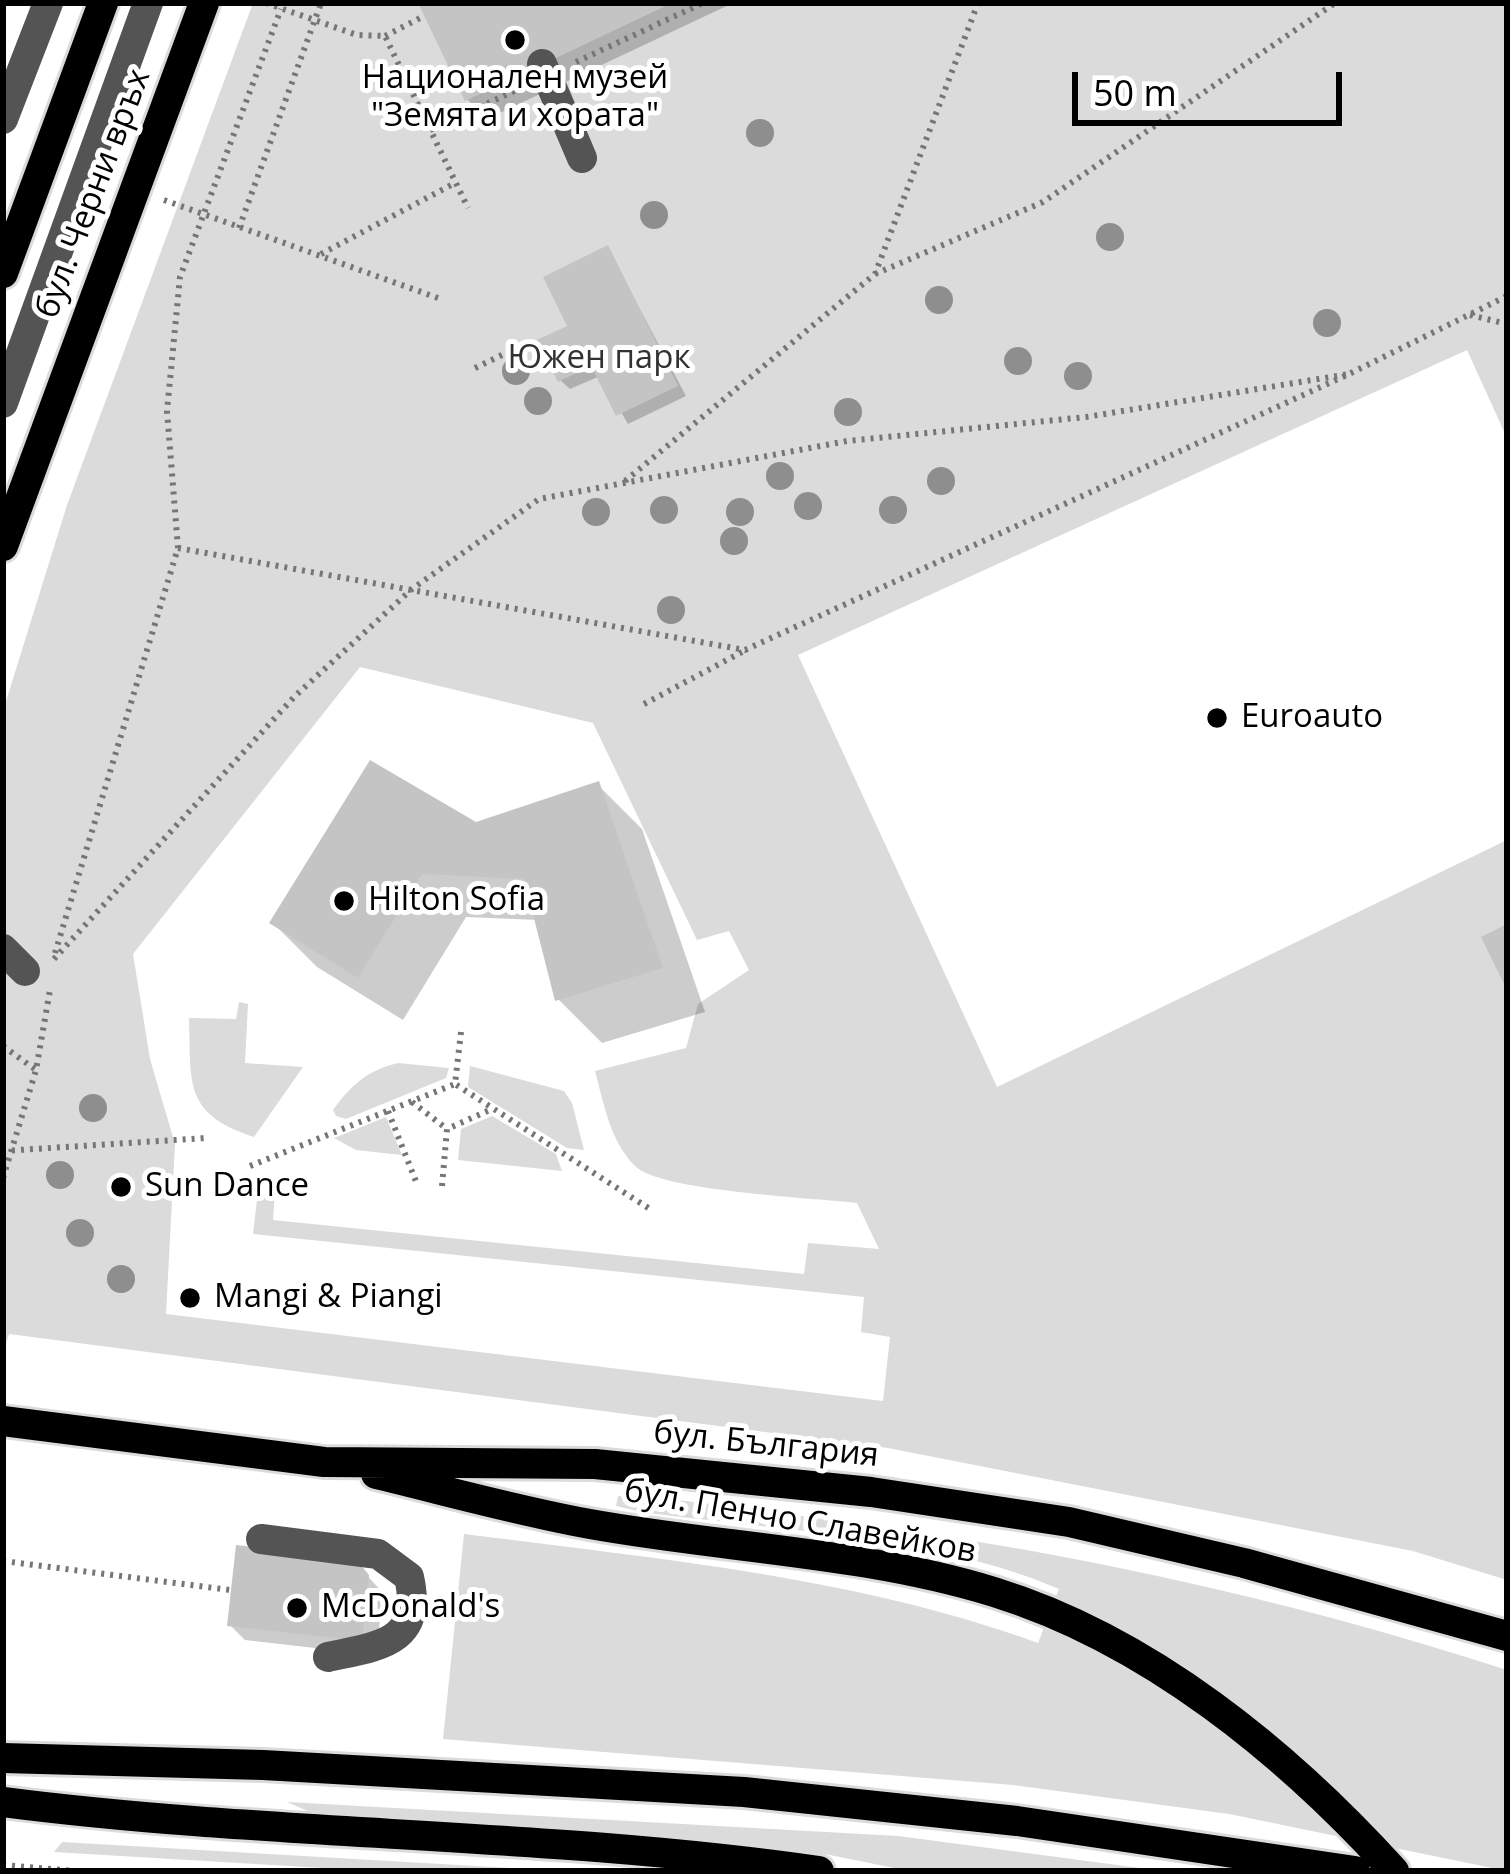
<!DOCTYPE html>
<meta charset="utf-8">
<style>
body{margin:0}
#map{position:relative;width:1510px;height:1874px;overflow:hidden;background:#fff;font-family:"Open Sans",sans-serif}
canvas{display:block}
.frame{position:absolute;inset:0;border:6px solid #000;pointer-events:none}
.scale{position:absolute;left:1072px;top:72px;width:270px;height:54px;box-sizing:border-box;border:6px solid #000;border-top:0;padding-left:15px;font-size:36px;line-height:42px;white-space:nowrap;color:#000;-webkit-text-stroke:9px #fff;paint-order:stroke}
</style>
<div id="map">
<canvas width="1510" height="1874"></canvas>
<div class="frame"></div>
<div class="scale">50 m</div>
</div>
<script>
const context = document.querySelector('canvas').getContext('2d');
context.lineJoin = 'round';
function paint(path, color) { context.fillStyle = color; context.fill(path, 'evenodd'); }
function trace(path, color, width, dash) { context.strokeStyle = color; context.lineWidth = width; context.lineCap = dash ? 'butt' : 'round'; context.setLineDash(dash || []); context.stroke(path); }
function drawText(font, color, halo, rows, align = 'center') {
  context.font = font + ' "Open Sans",sans-serif'; context.lineWidth = 10; context.setLineDash([]); context.textBaseline = 'middle'; context.strokeStyle = halo; context.fillStyle = color; for (const [text, x, y, turn = 0] of rows) {
    context.save(); context.translate(x, y); context.rotate((+turn || 0) * Math.PI / 180); context.textAlign = isNaN(turn) ? turn : align; if (halo) context.strokeText(text, 0, 0); context.fillText(text, 0, 0); context.restore();
  }
}
const green = new Path2D(`
 M 253,3 L 1507,3 L 1507,438 L 1467,350 L 798,655 L 997,1087 L 1507,840 L 1507,1580 L 1413,1551 L 888,1448 L 9,1334 L 3,1353 L 3,711 L 67,505 ZM 360,667 L 593,723 L 697,940 L 729,931 L 749,970 L 698,1004 L 686,1048 L 595,1071 C 604,1104 610,1141 635,1166 C 659,1191 815,1198 857,1203 L 879,1249 L 808,1243 L 804,1274 L 273,1220 L 275,1192 L 258,1191 L 253,1234 L 864,1297 L 861,1332 L 890,1337 L 883,1401 L 166,1314 L 175,1144 L 150,1059 L 133,954 Z
 M 239,1002 L 248,1004 L 245,1063 L 303,1067 L 254,1137 C 183,1114 191,1083 189,1018 L 236,1019 Z
 M 398,1063 L 449,1068 L 446,1078 L 346,1119 L 336,1116 L 333,1110 C 351,1085 368,1070 398,1063 Z
 M 470,1066 L 564,1091 L 572,1103 L 584,1150 L 567,1148 L 468,1087 Z
 M 492,1116 L 556,1154 L 562,1171 L 458,1160 L 461,1129 Z
 M 386,1117 L 402,1155 L 356,1150 L 334,1138 Z
 M 618,1496 C 682,1498 746,1509 809,1517 C 1047,1547 1280,1596 1507,1670 L 1507,1871 L 1229,1814 L 1013,1785 L 443,1739 L 464,1534 C 657,1559 854,1576 1038,1643 L 1059,1589 C 937,1536 774,1530 642,1512 L 616,1506 Z
 M 287,1802 L 898,1836 L 1163,1871 L 909,1871 L 825,1854 L 361,1822 L 319,1816 Z
 M 62,1842 L 562,1871 L 373,1871 L 54,1852 Z`);
const shadow = new Path2D(`
 M 422,3 L 733,3 L 487,119 L 467,99 Z
 M 608,249 L 686,396 L 628,424 L 600,376 L 570,389 L 560,380 L 571,327 Z
 M 598,785 L 642,829 L 705,1012 L 602,1043 L 558,999 L 538,920 L 466,917 L 403,1020 L 317,967 L 273,923 L 476,826 Z
 M 354,1561 L 383,1593 L 376,1655 L 245,1640 L 230,1625 Z`);
const building = new Path2D(`
 M 418,3 L 672,3 L 465,101 Z
 M 608,245 L 678,386 L 616,416 L 591,366 L 558,382 L 537,340 L 567,326 L 543,277 Z
 M 370,760 L 476,822 L 599,781 L 663,968 L 555,1001 L 524,879 L 422,874 L 358,978 L 269,923 Z
 M 1507,924 L 1507,990 L 1481,937 Z
 M 236,1545 L 355,1558 L 369,1575 L 362,1641 L 227,1626 Z`);
const path = new Path2D(`
 M 266,3 L 357,35 L 385,36 L 468,208
 M 385,36 L 424,16
 M 576,62 L 703,3
 M 430,130 L 521,88
 M 164,200 L 438,298
 M 239,228 L 321,3
 M 321,254 L 455,183
 M 875,274 L 1043,202 L 1335,3
 M 1470,315 L 1507,324
 M 475,368 L 529,342
 M 625,481 L 875,274 L 978,3
 M 178,548 L 745,650 L 1349,374 L 1507,296
 M 644,704 L 742,652
 M 55,953 L 178,548 L 167,411 L 180,277 L 281,9
 M 54,959 L 295,696 L 412,589 L 539,499 L 847,441 L 1086,417 L 1349,374
 M 461,1032 L 455,1084 L 653,1211
 M 3,1046 L 36,1070
 M 412,1102 L 447,1129
 M 388,1111 L 417,1184
 M 3,1151 L 206,1138
 M 250,1166 L 455,1084
 M 3,1178 L 36,1070 L 50,990
 M 442,1186 L 447,1129 L 492,1109
 M 3,1561 L 230,1590
 M 3,1865 L 76,1871`);
const minor = new Path2D(`
 M 542,64 L 582,158
 M 3,119 L 48,3
 M 3,403 L 148,3
 M 3,949 L 25,971
 M 261,1539 L 378,1554 L 409,1577 C 424,1643 379,1646 328,1657`);
const major = new Path2D(`
 M 3,273 L 103,3
 M 3,546 L 204,3
 M 3,1421 L 324,1462 L 595,1464 L 871,1492 L 1069,1522 L 1244,1563 L 1507,1636
 M 376,1474 C 447,1491 518,1511 590,1524 C 723,1548 864,1552 994,1592 C 1149,1640 1287,1753 1394,1871
 M 3,1758 L 263,1765 L 744,1792 L 1017,1821 L 1355,1871
 M 3,1802 C 274,1837 549,1832 819,1871`);
const trees = [
 [760,133],
 [654,215],
 [1110,237],
 [939,300],
 [1327,323],
 [1018,361],
 [516,371],
 [1078,376],
 [538,401],
 [848,412],
 [780,476],
 [941,481],
 [808,506],
 [664,510],
 [893,510],
 [596,512],
 [740,512],
 [734,541],
 [671,610],
 [93,1108],
 [60,1175],
 [80,1233],
 [121,1279]
];
const markers = [
 [515,40,12,"#000"],
 [1217,718,12,"#000"],
 [344,901,12,"#000"],
 [121,1187,12,"#000"],
 [190,1298,12,"#000"],
 [297,1608,12,"#000"]
];
const poiNames = [
 ["Национален музей",515,79,"center"],
 ["\"Земята и хората\"",515,117,"center"],
 ["Euroauto",1241,718],
 ["Hilton Sofia",368,901],
 ["Sun Dance",145,1187],
 ["Mangi & Piangi",214,1298],
 ["McDonald's",321,1608]
];
const streetNames = [
 ["бул. Черни връх",94,194,-69],
 ["бул. България",766,1445,6],
 ["бул. Пенчо Славейков",800,1522,10]
];
const parkNames = [
 ["Южен парк",599,359]
];
paint(green, '#dbdbdb');
paint(shadow, '#0003');
paint(building, '#c4c4c4');
trace(major, '#dbdbdb', 36);
trace(path, '#767676', 6, [3, 6]);
trace(minor, '#545454', 30);
trace(major, '#000', 30);
context.fillStyle = '#8e8e8e';
for (const [x, y] of trees) { context.beginPath(); context.arc(x, y, 14, 0, 2 * Math.PI); context.fill(); }
for (const [x, y, r, color] of markers) { const dot = new Path2D(); dot.arc(x, y, r, 0, 2 * Math.PI); context.fillStyle = color; context.fill(dot); trace(dot, '#fff', 4.5); }
drawText('33px', '#000', '#fff', poiNames, 'left');
drawText('33px', '#000', '#fff', streetNames);
drawText('33px', '#323232', '#fff', parkNames);
</script>
